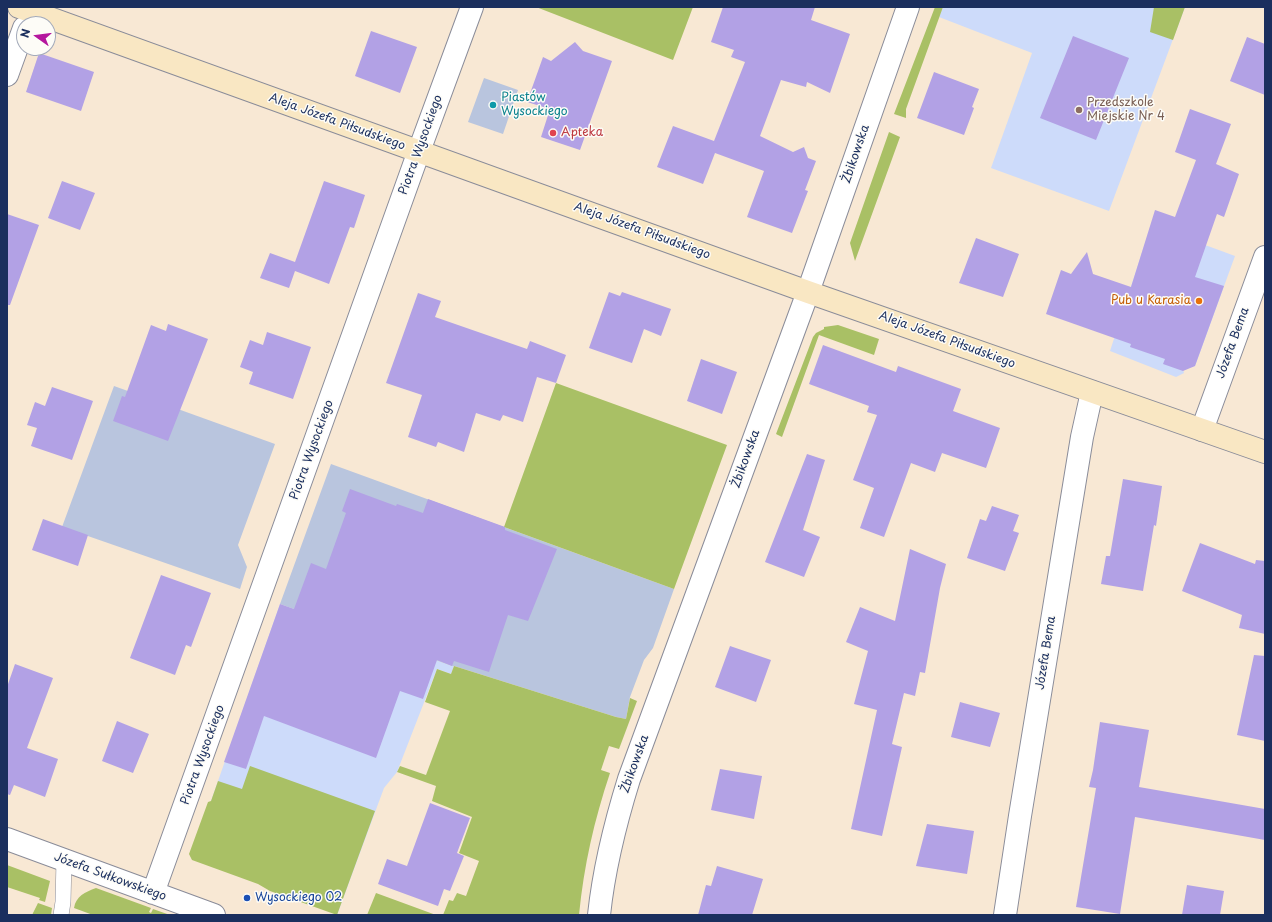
<!DOCTYPE html>
<meta charset="utf-8">
<style>
body{margin:0}
#map{position:relative;width:1272px;height:922px;overflow:hidden;background:#f8e8d4;font-family:"Playpen Sans",sans-serif}
canvas{display:block}
.frame{position:absolute;inset:0;border:8px solid #1b2f5e;pointer-events:none}
.north{position:absolute;left:16px;top:16px;width:40px;height:40px;box-sizing:border-box;background:#fdfcf7;border:1px solid #a3aaba;border-radius:50%;rotate:284deg;font-size:11px;font-weight:700;line-height:16px;text-align:center;color:#1b2f5e}
.north::after{content:'';display:block;margin:auto;width:14px;height:18px;background:#b5179e;clip-path:polygon(50% 0,100% 100%,50% 72%,0 100%)}
</style>
<div id="map">
<canvas width="1272" height="922"></canvas>
<div class="frame"></div>
<div class="north">N</div>
</div>
<script>
const context = document.querySelector('canvas').getContext('2d');
context.lineJoin = 'round';
function paint(path, color) { context.fillStyle = color; context.fill(path, 'evenodd'); }
function trace(path, color, width, dash) { context.strokeStyle = color; context.lineWidth = width; context.lineCap = dash ? 'butt' : 'round'; context.setLineDash(dash || []); context.stroke(path); }
function drawText(font, color, halo, rows, align = 'center') {
  context.font = font + ' "Playpen Sans",sans-serif'; context.lineWidth = 3; context.setLineDash([]); context.textBaseline = 'middle'; context.strokeStyle = halo; context.fillStyle = color; for (const [text, x, y, turn = 0] of rows) {
    context.save(); context.translate(x, y); context.rotate((+turn || 0) * Math.PI / 180); context.textAlign = isNaN(turn) ? turn : align; if (halo) context.strokeText(text, 0, 0); context.fillText(text, 0, 0); context.restore();
  }
}
const built = new Path2D(`
 M 943,7 L 1185,7 L 1109,211 L 991,168 L 1032,53 L 939,17 Z
 M 1151,225 L 1235,256 L 1195,366 L 1183,370 L 1184,373 L 1176,377 L 1110,351 Z
 M 280,604 L 452,666 L 454,666 L 451,674 L 437,669 L 397,772 L 384,788 L 337,915 L 211,801 Z`);
const industrial = new Path2D(`
 M 484,78 L 518,90 L 503,134 L 468,122 Z
 M 114,386 L 275,444 L 238,545 L 247,567 L 240,589 L 62,527 Z
 M 331,464 L 674,589 L 653,648 L 644,660 L 630,697 L 626,719 L 616,717 L 454,666 L 452,666 L 280,604 Z`);
const green = new Path2D(`
 M 536,7 L 693,7 L 673,60 Z
 M 935,7 L 943,7 L 906,109 L 906,118 L 894,114 Z
 M 1154,7 L 1185,7 L 1173,40 L 1150,32 Z
 M 889,132 L 900,137 L 855,261 L 850,243 Z
 M 838,325 L 879,339 L 874,355 L 819,335 L 782,437 L 776,434 L 813,337 L 816,333 L 824,329 L 824,327 Z
 M 556,383 L 727,445 L 674,589 L 504,527 Z
 M 454,666 L 616,717 L 626,719 L 630,698 L 637,701 L 619,749 L 609,746 L 601,770 L 610,773 C 594,821 584,865 579,915 L 443,915 L 449,900 L 453,901 L 457,893 L 466,896 L 479,861 L 459,853 L 472,817 L 432,801 L 436,786 L 397,772 L 400,766 L 426,775 L 450,711 L 425,702 L 437,669 L 451,674 Z
 M 250,766 L 375,811 L 337,915 L 270,891 L 258,884 L 192,860 L 189,854 L 208,802 L 211,801 L 218,781 L 242,789 Z
 M 7,865 L 50,881 L 45,902 L 39,900 L 40,898 L 7,887 Z
 M 96,888 L 151,908 L 149,912 L 151,913 L 153,909 L 170,915 L 93,915 L 74,908 C 76,896 85,892 96,888 Z
 M 376,893 L 436,915 L 367,915 Z
 M 38,903 L 52,908 L 51,915 L 32,915 Z`);
const building = new Path2D(`
 M 723,7 L 815,7 L 811,20 L 850,34 L 830,93 L 807,82 L 806,87 L 781,80 L 760,136 L 793,152 L 804,147 L 808,158 L 816,161 L 805,190 L 808,191 L 792,233 L 747,217 L 764,171 L 715,153 L 703,184 L 657,167 L 673,126 L 714,141 L 745,62 L 731,57 L 734,50 L 711,42 Z
 M 371,31 L 417,47 L 400,93 L 355,76 Z
 M 1073,36 L 1129,58 L 1096,140 L 1040,118 Z
 M 1247,37 L 1265,44 L 1265,95 L 1230,81 Z
 M 575,42 L 583,51 L 612,61 L 580,150 L 541,137 L 550,109 L 527,102 L 543,57 L 551,61 Z
 M 39,53 L 94,72 L 81,111 L 26,92 Z
 M 934,72 L 979,89 L 972,107 L 974,108 L 964,135 L 917,118 Z
 M 1190,109 L 1231,124 L 1216,164 L 1239,174 L 1224,217 L 1217,214 L 1195,277 L 1224,286 L 1195,366 L 1183,371 L 1163,364 L 1165,359 L 1130,347 L 1131,344 L 1046,314 L 1061,270 L 1071,274 L 1087,252 L 1093,274 L 1131,287 L 1155,210 L 1175,217 L 1196,160 L 1175,152 Z
 M 62,181 L 95,193 L 80,230 L 48,218 Z
 M 324,181 L 365,195 L 354,228 L 350,227 L 329,284 L 295,271 L 289,288 L 260,278 L 270,253 L 295,262 Z
 M 7,214 L 39,225 L 10,305 L 7,305 Z
 M 976,238 L 1019,254 L 1003,297 L 959,283 Z
 M 609,292 L 620,296 L 622,292 L 671,309 L 661,336 L 644,329 L 632,363 L 589,348 Z
 M 418,293 L 441,301 L 435,317 L 527,349 L 530,341 L 566,355 L 556,383 L 537,377 L 523,422 L 503,415 L 500,421 L 476,413 L 464,452 L 438,442 L 436,447 L 408,437 L 422,395 L 386,383 Z
 M 168,324 L 208,339 L 168,441 L 113,421 L 122,396 L 125,397 L 151,325 L 166,331 Z
 M 267,332 L 311,347 L 293,399 L 249,384 L 253,372 L 240,367 L 250,340 L 263,345 Z
 M 823,345 L 896,372 L 898,366 L 961,389 L 953,411 L 1000,428 L 986,468 L 942,453 L 935,472 L 911,463 L 884,537 L 860,528 L 874,488 L 853,480 L 877,415 L 867,412 L 869,406 L 809,384 Z
 M 701,359 L 737,372 L 722,414 L 687,401 Z
 M 52,387 L 93,401 L 72,460 L 31,446 L 37,428 L 27,425 L 35,402 L 45,406 Z
 M 807,454 L 825,460 L 803,530 L 820,537 L 804,577 L 765,562 Z
 M 1123,479 L 1162,486 L 1156,526 L 1154,525 L 1143,591 L 1101,584 L 1106,556 L 1110,556 Z
 M 350,489 L 396,506 L 397,504 L 423,513 L 428,499 L 505,527 L 505,530 L 557,549 L 528,621 L 508,615 L 489,672 L 454,661 L 452,666 L 437,660 L 423,699 L 400,691 L 376,758 L 264,716 L 246,769 L 224,762 L 280,604 L 294,609 L 311,563 L 326,569 L 346,513 L 342,511 Z
 M 992,506 L 1019,515 L 1013,531 L 1019,533 L 1005,571 L 967,558 L 980,519 L 986,521 Z
 M 43,519 L 88,535 L 78,566 L 32,550 Z
 M 1200,543 L 1255,564 L 1256,560 L 1265,561 L 1265,634 L 1239,628 L 1242,615 L 1182,591 Z
 M 910,549 L 946,564 L 940,588 L 925,673 L 920,672 L 915,696 L 904,693 L 892,744 L 902,747 L 882,836 L 851,829 L 877,710 L 854,704 L 868,651 L 846,642 L 860,607 L 895,621 Z
 M 161,575 L 211,593 L 191,647 L 186,645 L 175,675 L 130,658 Z
 M 730,646 L 771,660 L 756,702 L 715,687 Z
 M 1254,655 L 1265,656 L 1265,741 L 1237,735 Z
 M 15,664 L 53,678 L 27,748 L 58,759 L 45,797 L 14,785 L 10,795 L 7,794 L 7,687 Z
 M 960,702 L 1000,713 L 990,747 L 951,737 Z
 M 117,721 L 149,734 L 133,773 L 102,761 Z
 M 1100,722 L 1149,730 L 1139,787 L 1265,809 L 1265,840 L 1135,817 L 1120,914 L 1076,907 L 1096,788 L 1089,787 L 1093,770 Z
 M 720,769 L 762,776 L 754,819 L 711,810 Z
 M 430,803 L 470,818 L 457,853 L 464,856 L 450,891 L 444,889 L 438,906 L 378,884 L 387,859 L 407,866 Z
 M 927,824 L 974,831 L 967,874 L 916,866 Z
 M 717,866 L 763,879 L 752,915 L 698,915 L 706,885 L 711,886 Z
 M 1187,885 L 1224,891 L 1220,915 L 1182,915 Z`);
const lane = new Path2D(`
 M 61,915 L 63,902 L 64,860`);
const street = new Path2D(`
 M 7,75 L 24,28
 M 1202,430 L 1265,257
 M 7,839 L 214,915
 M 153,893 L 419,151 L 472,7
 M 599,915 C 604,868 615,824 629,779 L 808,292 L 908,7
 M 1005,915 L 1020,816 L 1082,437 L 1092,392`);
const secondary = new Path2D(`
 M 19,7 L 808,292 L 1265,452`);
const markers = [
 [493,105,4,"#0f9aa8"],
 [1079,110,4,"#8d6e63"],
 [553,133,4,"#e0444e"],
 [1199,301,4,"#e8710a"],
 [247,898,4,"#1a4fb4"]
];
const cultureNames = [
 ["Piastów",501,98],
 ["Wysockiego",501,112]
];
const educationNames = [
 ["Przedszkole",1087,103],
 ["Miejskie Nr 4",1087,117]
];
const streetNames = [
 ["Aleja Józefa Piłsudskiego",337,122,20],
 ["Piotra Wysockiego",421,145,-70],
 ["Żbikowska",856,154,-71],
 ["Aleja Józefa Piłsudskiego",642,231,20],
 ["Aleja Józefa Piłsudskiego",947,340,20],
 ["Józefa Bema",1233,343,-70],
 ["Piotra Wysockiego",312,450,-70],
 ["Żbikowska",746,459,-70],
 ["Józefa Bema",1046,653,-81],
 ["Piotra Wysockiego",203,755,-70],
 ["Żbikowska",635,764,-70],
 ["Józefa Sułkowskiego",110,877,20]
];
const healthNames = [
 ["Apteka",561,133]
];
const foodNames = [
 ["Pub u Karasia",1191,301]
];
const transitNames = [
 ["Wysockiego 02",255,898]
];
paint(built, '#cddbfa');
paint(industrial, '#b9c5de');
paint(green, '#a9c065');
paint(building, '#b2a1e5');
trace(lane, '#8a8c99', 16);
trace(street, '#8a8c99', 24);
trace(secondary, '#8a8c99', 24);
trace(lane, '#fff', 15);
trace(street, '#fff', 22);
trace(secondary, '#f9e7c3', 22);
for (const [x, y, r, color] of markers) { const dot = new Path2D(); dot.arc(x, y, r, 0, 2 * Math.PI); context.fillStyle = color; context.fill(dot); trace(dot, '#fdfcf7', 1.5); }
drawText('12px', '#0d838f', '#fdfcf7', cultureNames, 'left');
drawText('12px', '#785e54', '#fdfcf7', educationNames, 'left');
drawText('12px', '#1b2f5e', '#fdfcf7', streetNames);
drawText('12px', '#be3a42', '#fdfcf7', healthNames, 'left');
drawText('12px', '#c56008', '#fdfcf7', foodNames, 'right');
drawText('12px', '#164399', '#fdfcf7', transitNames, 'left');
</script>
